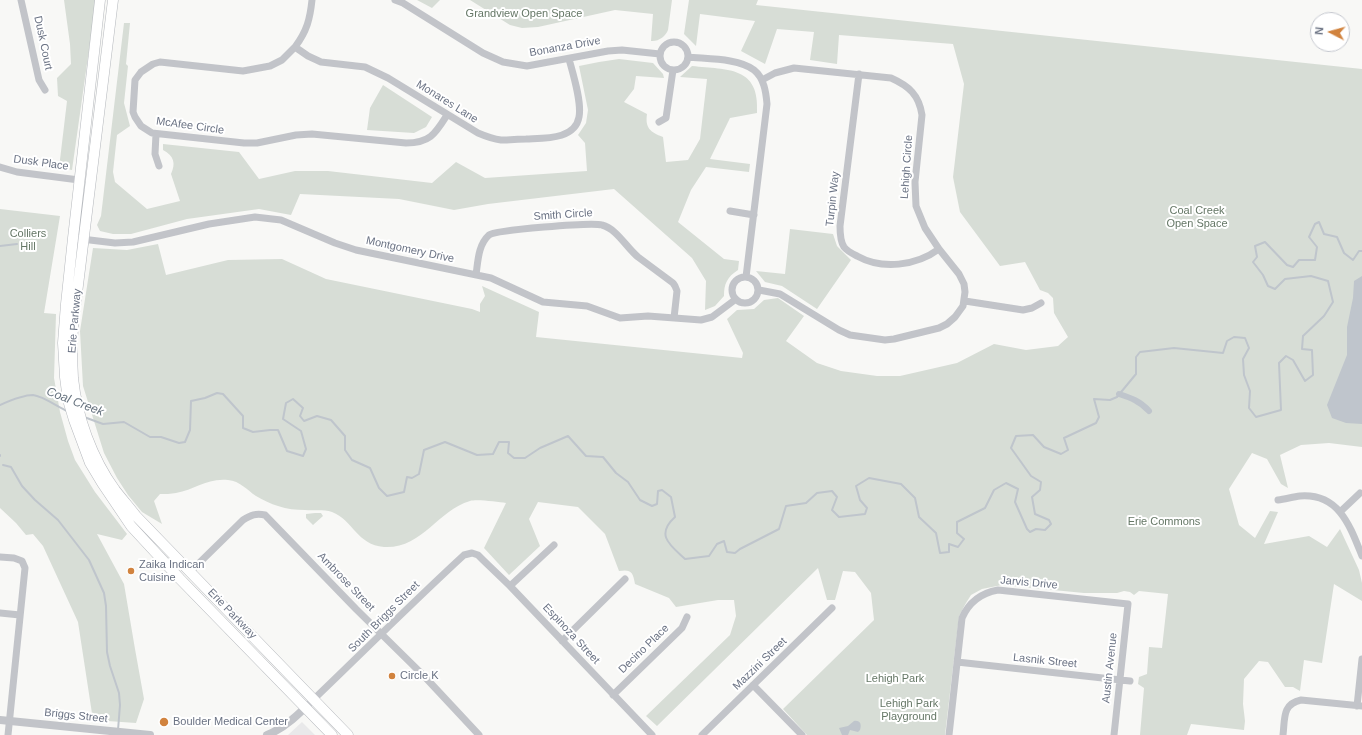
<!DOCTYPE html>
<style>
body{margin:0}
#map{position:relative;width:1362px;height:735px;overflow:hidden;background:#f8f8f6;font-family:Helvetica,sans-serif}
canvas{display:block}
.north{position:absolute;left:1310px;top:12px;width:40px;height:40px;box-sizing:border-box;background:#fff;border:1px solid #c4c7ce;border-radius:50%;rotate:276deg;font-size:11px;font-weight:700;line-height:16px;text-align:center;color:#6b7384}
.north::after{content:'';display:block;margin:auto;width:14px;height:18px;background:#d1833e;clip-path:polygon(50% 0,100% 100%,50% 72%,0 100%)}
</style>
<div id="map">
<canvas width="1362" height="735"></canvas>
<div class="north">N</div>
</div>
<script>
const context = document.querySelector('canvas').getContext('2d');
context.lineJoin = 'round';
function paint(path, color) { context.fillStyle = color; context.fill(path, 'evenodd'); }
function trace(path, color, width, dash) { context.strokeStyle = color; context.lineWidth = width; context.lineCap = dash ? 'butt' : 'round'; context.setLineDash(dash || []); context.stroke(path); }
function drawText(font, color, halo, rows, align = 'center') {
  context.font = font + ' Helvetica,sans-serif'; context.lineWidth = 4; context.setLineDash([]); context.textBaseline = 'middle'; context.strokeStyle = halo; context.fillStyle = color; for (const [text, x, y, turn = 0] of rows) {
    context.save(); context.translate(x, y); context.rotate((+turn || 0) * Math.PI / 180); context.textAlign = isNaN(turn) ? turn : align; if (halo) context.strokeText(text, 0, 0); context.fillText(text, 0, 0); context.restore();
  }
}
const built = new Path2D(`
 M 302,722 L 315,735 L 288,735 Z`);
const green = new Path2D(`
 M 64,0 L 96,0 L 72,170 L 59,168 L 67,101 L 58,96 L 57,78 L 71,64 L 70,44 Z
 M 417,0 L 440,0 L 432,8 Z
 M 470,0 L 672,0 L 668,30 C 666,36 658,42 651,41 L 653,14 L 615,10 L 538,27 L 522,28 L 510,25 Z
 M 689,0 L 758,0 L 756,5 L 1362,69 L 1362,447 L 1329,443 L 1301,445 L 1280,455 L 1288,488 L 1281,484 L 1267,459 L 1252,453 L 1229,489 L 1239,525 L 1255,538 L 1270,511 L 1278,512 L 1264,544 L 1309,536 L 1327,547 L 1340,529 L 1359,570 L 1362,583 L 1362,601 L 1334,584 L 1322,663 L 1304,660 L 1300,691 L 1293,687 L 1285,687 L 1268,662 L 1259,661 L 1244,679 L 1243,704 L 1245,721 L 1244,730 L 1191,724 L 1187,735 L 1140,735 L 1144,688 L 1138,684 L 1139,677 L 1147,674 L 1149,647 L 1162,648 L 1168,594 L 1139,591 L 1134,595 L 1130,592 L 1124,591 L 1117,593 L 1084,593 L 1002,585 L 982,589 L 971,595 L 966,603 L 959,616 L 945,735 L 807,735 L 783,709 L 874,620 L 871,593 L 855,572 L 843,571 L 835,600 L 827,600 L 818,568 L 657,726 L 646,716 L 730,635 L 736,616 L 734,600 L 718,600 L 676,607 L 669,598 L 635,584 C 633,572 631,569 619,571 L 605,534 L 578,507 L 538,502 L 529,519 L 540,546 L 509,575 L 484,548 L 506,503 C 498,502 477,499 470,501 C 437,511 422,549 384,547 C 357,545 353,520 332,512 C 323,509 314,511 305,510 C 296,510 287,509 278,506 C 271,504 263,500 256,496 C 247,490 240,481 228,480 C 206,478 195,490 176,493 C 171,494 165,494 160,494 L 154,501 L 162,524 L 142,512 L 128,495 L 117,478 L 104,453 L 83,386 L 80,331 L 93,248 L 127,250 L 158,244 L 166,275 L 228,260 L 282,259 L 326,279 L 472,309 L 480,312 L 480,304 L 485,296 L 482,286 L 539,312 L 536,337 L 742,358 L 743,353 L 727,319 L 737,310 L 754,309 L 764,300 L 778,298 L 804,316 L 786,341 L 817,363 L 841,371 L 877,376 L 900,376 L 957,363 L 994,344 L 1026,350 L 1058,346 L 1068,337 L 1054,313 L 1053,298 L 1048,293 L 1040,290 L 1025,262 L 1000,266 L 960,212 L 953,177 L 964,84 L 953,44 L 839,35 L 837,64 L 810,60 L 814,32 L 777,29 L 765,64 L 741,51 L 755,21 L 700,14 L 696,46 L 684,34 Z
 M 124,23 L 130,23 L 126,64 L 128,66 L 124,103 L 130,126 L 117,135 L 113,172 L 115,182 L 147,209 L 180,201 L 171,174 C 176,163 174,156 163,150 L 163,144 L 239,152 L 259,179 L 295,171 L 328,171 L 432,183 L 456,162 L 485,178 L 587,171 L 585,143 L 578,135 L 586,123 L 588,110 L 579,66 L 599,62 L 619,59 L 653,63 L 663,74 L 664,78 L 636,76 L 634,89 L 624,102 L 647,114 C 645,128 650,132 663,137 L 666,162 L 688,160 L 700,139 L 707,79 L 680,77 L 692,66 C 728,70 760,66 757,113 L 730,118 L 710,159 L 750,164 L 749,172 L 706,167 L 691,190 L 678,222 L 724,259 L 739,261 L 738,270 C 727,277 724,284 724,296 L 715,306 L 705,310 L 706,281 L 692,258 L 614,189 L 488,204 L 454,210 L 399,199 L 300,194 L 291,215 L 259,209 L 187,219 L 131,234 L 113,234 L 100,231 L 97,225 L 101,216 Z
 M 383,85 L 432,117 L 426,127 L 414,133 L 367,130 L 370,108 Z
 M 0,209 L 60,216 L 44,313 L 56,314 L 54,378 L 60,412 L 68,441 L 75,460 L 95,492 L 127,534 L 122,540 L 97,534 L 124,584 L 135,649 L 144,699 L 136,723 L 93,720 L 78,622 L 43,546 L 33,534 L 26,535 L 16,523 L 0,508 Z
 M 790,229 L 833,234 L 837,246 L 851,260 L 817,309 L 782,286 L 765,282 L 756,271 L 785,274 Z
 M 315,513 L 321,513 L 323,516 L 313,525 L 306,518 L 306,514 Z`);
const water = new Path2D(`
 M 1362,276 L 1362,424 L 1346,423 L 1332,418 L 1327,405 L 1347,355 L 1347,327 L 1353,298 L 1354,281 Z
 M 854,721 C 860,720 862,724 860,730 L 858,732 L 850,730 L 848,735 L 842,735 L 839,728 L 848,726 Z`);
const stream = new Path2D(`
 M 0,246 L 17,244
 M 0,405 C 9,401 23,395 33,395 C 43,396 58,407 67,411
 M 84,417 L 103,424 L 124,422 L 150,437 L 161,437 L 179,443 L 185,442 L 190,430 L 191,401 L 205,398 L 217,393 L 223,394 L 243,416 L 243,428 L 253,432 L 270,430 L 278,430 L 287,451 L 303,456 L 306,449 L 301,431 L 283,419 L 286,403 L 293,399 L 303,408 L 300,416 L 304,421 L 317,416 L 331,420 L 345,436 L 345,450 L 352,460 L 370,468 L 379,488 L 387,496 L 404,492 L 407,477 L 412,478 L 419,474 L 424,450 L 445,442 L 477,455 L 493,454 L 499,442 L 509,442 L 508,453 L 514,458 L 525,458 L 540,448 L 568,436 L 586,456 L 603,457 L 616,473 L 628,482 L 640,500 L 652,506 L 657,504 L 658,491 L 662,490 L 671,497 L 675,517 C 655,535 670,545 685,559 L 709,556 L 717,544 L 724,541 L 727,552 L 735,553 L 740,549 L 779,529 L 786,506 L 806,503 L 817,493 L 832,491 L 837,497 L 832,510 L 839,517 L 865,514 L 867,508 L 860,500 L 856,486 L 869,478 L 901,484 L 915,498 L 919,517 L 936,533 L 940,553 L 949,552 L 949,544 L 958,547 L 964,539 L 957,533 L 957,522 L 985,508 L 994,490 L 1006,483 L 1018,489 L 1015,502 L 1027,529 L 1030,532 L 1036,529 L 1045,530 L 1051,524 L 1049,520 L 1035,514 L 1032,497 L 1040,490 L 1041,482 L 1031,476 L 1011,448 L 1016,436 L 1033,435 L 1044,447 L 1061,454 L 1068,450 L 1064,438 L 1096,423 L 1099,417 L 1094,399 L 1110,400 L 1117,397 L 1136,374 L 1136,357 L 1140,352 L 1174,348 L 1223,353 L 1227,341 L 1234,337 L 1245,338 L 1249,348 L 1243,359 L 1244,375 L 1250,391 L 1249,408 L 1256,417 L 1281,410 L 1279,363 L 1286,356 L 1293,360 L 1305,381 L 1313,375 L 1312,350 L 1302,349 L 1303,336 L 1324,316 L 1333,302 L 1328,281 L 1311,276 L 1285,279 L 1275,289 L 1268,286 L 1263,275 L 1253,262 L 1257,257 L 1255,246 L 1265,242 L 1287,265 L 1293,267 L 1299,260 L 1315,260 L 1317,247 L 1309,237 L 1315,224 L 1319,222 L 1324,234 L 1337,237 L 1344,253 L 1353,260 L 1359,251 L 1362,251
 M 0,455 L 0,456
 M 3,465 L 11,467 L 22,486 L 35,500 L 58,520 L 89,560 L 104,593 L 106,606 L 107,652 L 110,666 L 119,693 L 120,705 L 118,730`);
const canal = new Path2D(`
 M 1119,394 C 1131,398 1140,401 1149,411`);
const minor = new Path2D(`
 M 21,0 L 39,80 L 45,90
 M 312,0 C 310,19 307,31 295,47 L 308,56 L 321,62 L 365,67 L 388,78 L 478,133 C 485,136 493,139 501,140 C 510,140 518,139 526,139 C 544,138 575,140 579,117 C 582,102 573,74 569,59
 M 395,0 L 403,3 L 483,53 L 503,62 L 527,66 L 608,51 L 622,50 L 660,54
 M660 56a14 14 0 1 1 28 0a14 14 0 1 1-28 0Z
 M 295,47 L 282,60 L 270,66 L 243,71 L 160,62 L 153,64 L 141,72 L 135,80 L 133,112 L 135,117 L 141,126 L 152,133 L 244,143 L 257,143 L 296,135 L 312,134 L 406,143 C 430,143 435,134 447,115
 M 688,57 C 706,59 739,58 754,70 C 764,78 766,92 767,104 L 746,277
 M 859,74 L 840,226 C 840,233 840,241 844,247 C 847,251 853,254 857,256 C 882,270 916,266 939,249
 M 659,122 L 666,118 L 673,70
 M 156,134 L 155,154 L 159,166
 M 0,167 L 17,172 L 79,180
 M 730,211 L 754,215
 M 73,238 L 115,243 L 133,242 L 209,224 L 255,217 L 281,220 L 335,243 L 356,250 L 491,278 L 543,302 L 587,306 L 620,318 L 648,316 L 701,320 L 712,317 L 736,299
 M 476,275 C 478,261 478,245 489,235 C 495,230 592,222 602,225 C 617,229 626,247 638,257 L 673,283 L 675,286 L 677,291 L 674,318
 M732 290a13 13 0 1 1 26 0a13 13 0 1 1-26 0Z
 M 759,290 L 780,294 L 839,330 L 850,335 L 885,340 L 894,339 L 939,328 L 947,324 L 955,317 L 963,306 L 965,292 L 964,284 L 959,274 L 939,249 L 925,228 L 916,206 L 915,182 L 922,115 C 919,95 909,86 891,78 L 794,68 L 775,73 L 762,80
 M 965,301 L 1023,310 L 1032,308 L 1041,303
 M 1278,500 C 1285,499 1293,497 1300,496 C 1339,493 1350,526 1362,556
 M 1340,512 L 1360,493
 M 0,557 L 14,558 L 22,561 L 25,568 L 8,735
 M 191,571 L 243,520 C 251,515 256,513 265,515 L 356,609 L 424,676 L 479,735
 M 510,586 L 554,545
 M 0,613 L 20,615
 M 562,641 L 625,579
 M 957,662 L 1130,681
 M 753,685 L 802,735
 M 613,695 L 682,628 L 687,617
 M 314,699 C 364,651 413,602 464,555 L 472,553 L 478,555 L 483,560 L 510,586 L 652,735
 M 1357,706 L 1362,659
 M 702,735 L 832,608
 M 949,735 L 962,618 C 969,602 981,593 998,590 L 1128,604 L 1114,735
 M 1283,735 C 1285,719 1282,704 1301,700 L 1362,706`);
const tertiary = new Path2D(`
 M 0,720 L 150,735
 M 267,735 C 285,728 300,713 314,699`);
const secondary = new Path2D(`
 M 100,0 L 73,238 L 66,304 L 63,343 L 65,377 L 68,400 L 74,420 L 90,463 L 102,483 L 131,526 L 180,579 L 332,735
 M 113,0 L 73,326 C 72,344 72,361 73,378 C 77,417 92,458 115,490 C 122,499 129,507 136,516 L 348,735`);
const markers = [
 [131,571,4,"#d1833e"],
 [392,676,4,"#d1833e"],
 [164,722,5,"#d1833e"]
];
const parkNames = [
 ["Grandview Open Space",524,14],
 ["Coal Creek",1197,211],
 ["Open Space",1197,224],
 ["Colliers",28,234],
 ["Hill",28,247],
 ["Erie Commons",1164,522],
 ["Lehigh Park",895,679],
 ["Lehigh Park",909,704],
 ["Playground",909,717]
];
const streetNames = [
 ["Dusk Court",43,43,78],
 ["Bonanza Drive",565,47,-10],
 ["Monares Lane",447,102,32],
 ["McAfee Circle",190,126,8],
 ["Dusk Place",41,163,8],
 ["Lehigh Circle",907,167,-86],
 ["Turpin Way",833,199,-84],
 ["Smith Circle",563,215,-4],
 ["Montgomery Drive",410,250,12],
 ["Erie Parkway",75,321,-85],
 ["Ambrose Street",346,582,46],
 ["Jarvis Drive",1029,583,5],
 ["Erie Parkway",232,614,46],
 ["South Briggs Street",384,617,-45],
 ["Espinoza Street",571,634,47],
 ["Decino Place",644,649,-44],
 ["Lasnik Street",1045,661,6],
 ["Mazzini Street",760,664,-44],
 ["Austin Avenue",1110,668,-84],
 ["Briggs Street",76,716,6]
];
const poiNames = [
 ["Zaika Indican",139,565],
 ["Cuisine",139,578],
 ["Circle K",400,676],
 ["Boulder Medical Center",173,722]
];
const waterNames = [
 ["Coal Creek",75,402,21]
];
paint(built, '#e9e9ea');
paint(green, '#d7ddd6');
paint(water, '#bfc5cc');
trace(stream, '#bfc5cc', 2);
trace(canal, '#bfc5cc', 6);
trace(secondary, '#b5b8bd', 11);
trace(minor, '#c2c4c9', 7);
trace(tertiary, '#c2c4c9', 8);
trace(secondary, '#fff', 10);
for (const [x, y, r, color] of markers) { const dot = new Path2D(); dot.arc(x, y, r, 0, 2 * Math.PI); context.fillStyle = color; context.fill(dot); trace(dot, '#fff', 1.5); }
drawText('11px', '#657766', '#fff', parkNames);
drawText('11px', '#6b7384', '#fff', streetNames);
drawText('11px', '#6b7384', '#fff', poiNames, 'left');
drawText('italic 12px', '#67737f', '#fff', waterNames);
</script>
